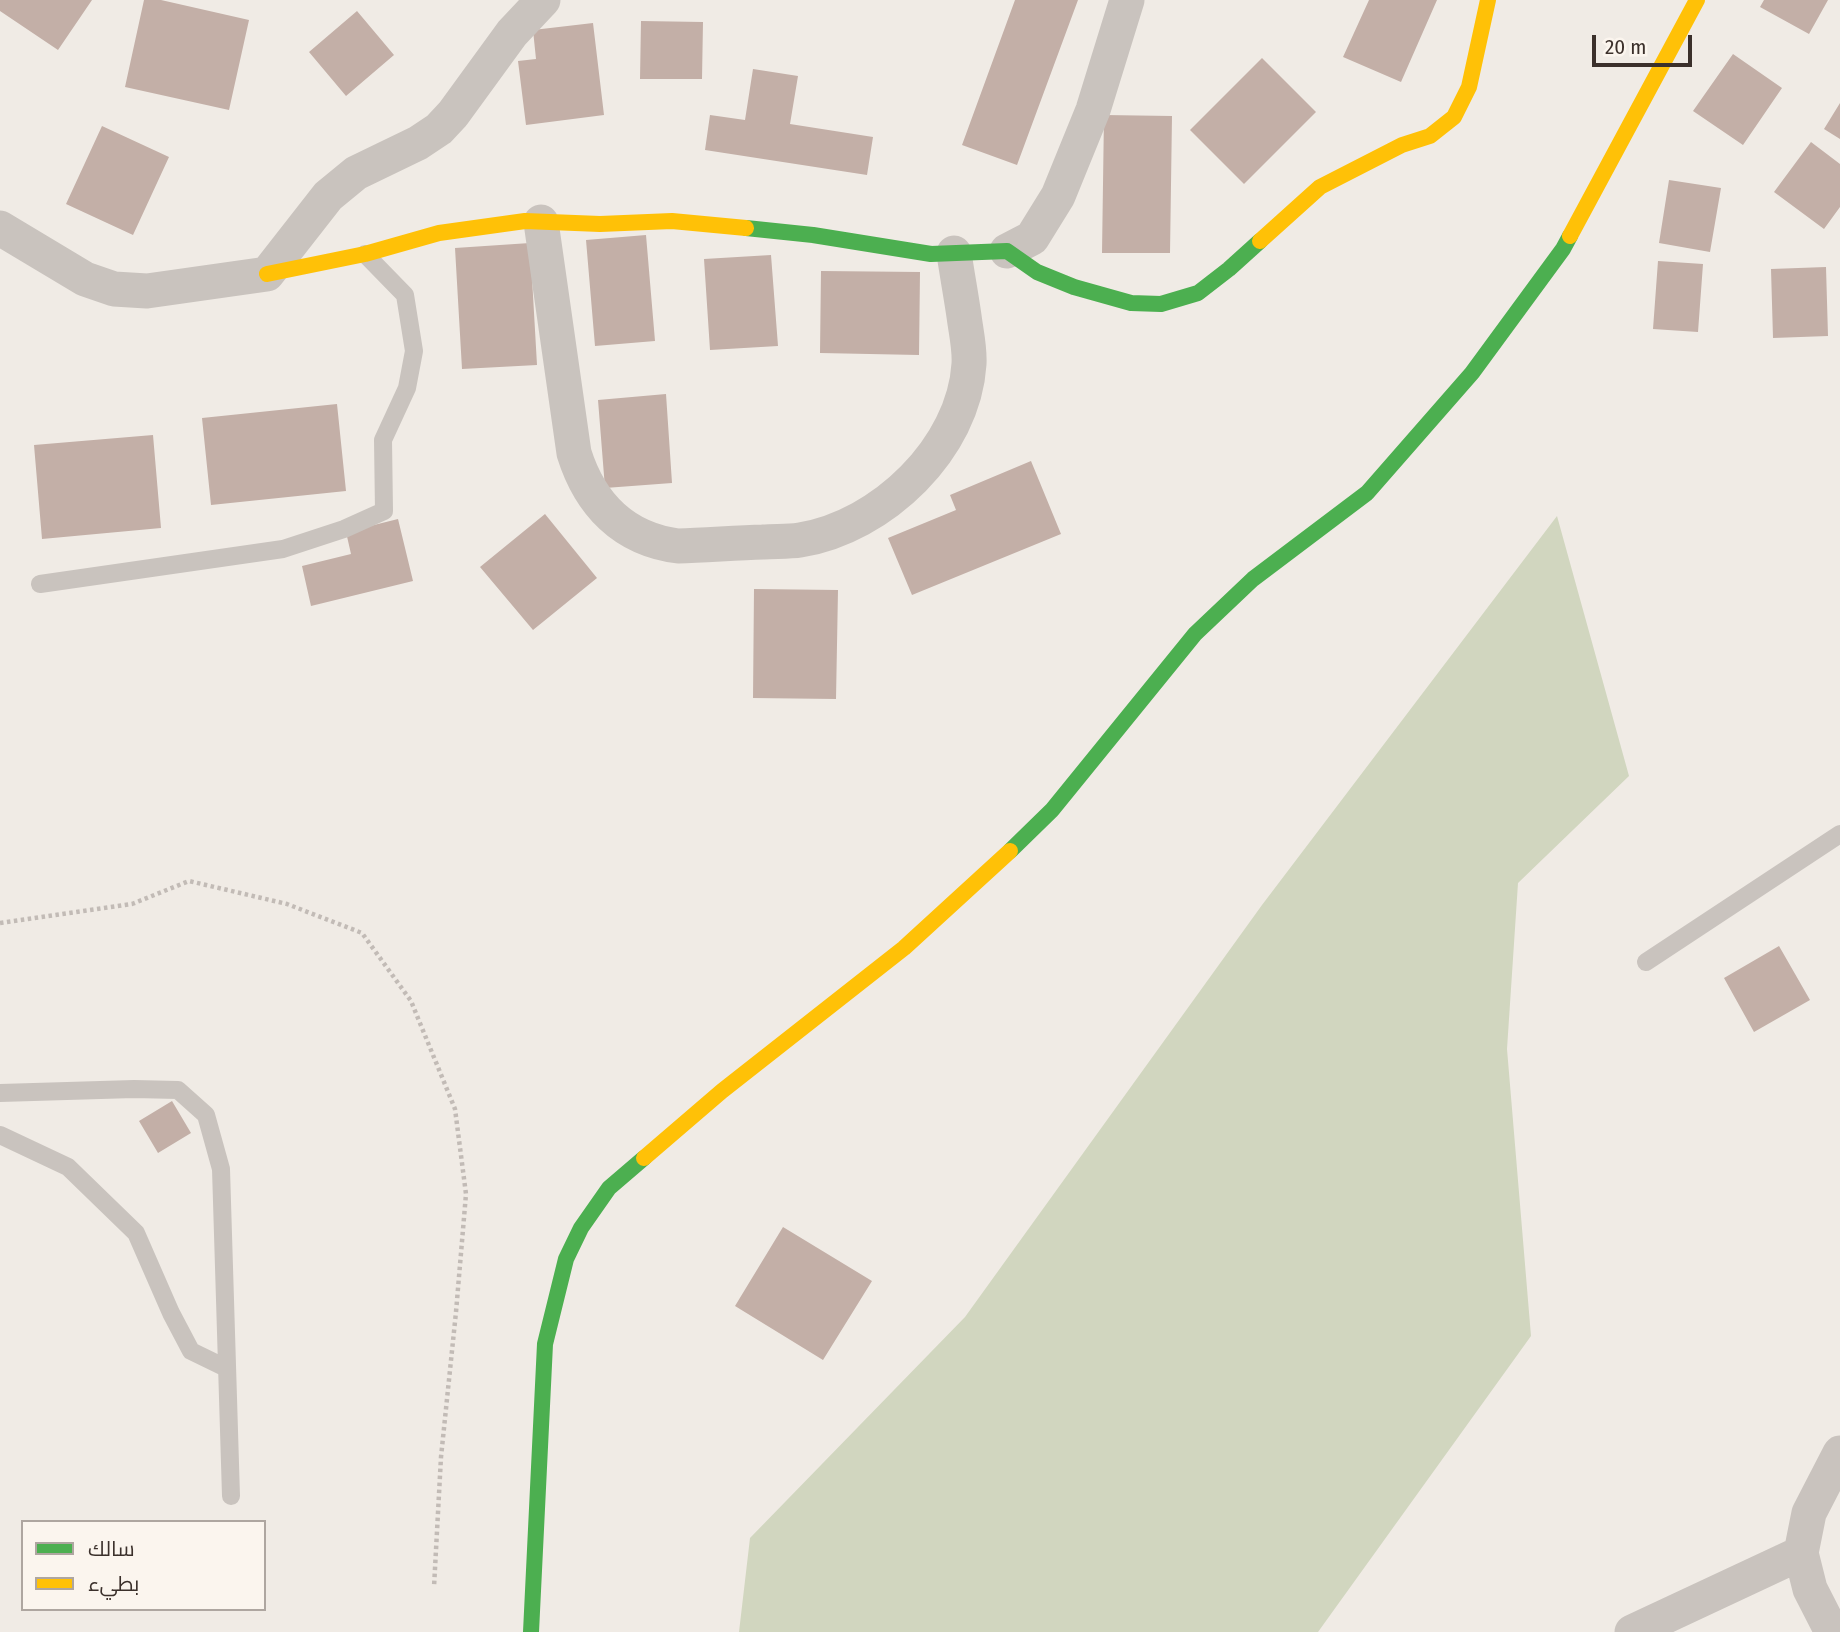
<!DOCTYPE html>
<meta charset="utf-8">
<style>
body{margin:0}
#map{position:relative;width:1840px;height:1632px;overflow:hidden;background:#f0ebe5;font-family:"Fira Sans Condensed",Cairo,sans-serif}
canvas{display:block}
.legend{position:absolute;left:21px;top:1520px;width:245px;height:91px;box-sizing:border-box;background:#fbf5ee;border:2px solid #aea6a0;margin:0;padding:9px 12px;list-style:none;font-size:21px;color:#3b302b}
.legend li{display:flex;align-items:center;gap:14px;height:35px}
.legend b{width:35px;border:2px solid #aea6a0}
.scale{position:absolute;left:1592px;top:35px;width:100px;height:32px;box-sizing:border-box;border:4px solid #3b302b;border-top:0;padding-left:9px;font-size:21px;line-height:24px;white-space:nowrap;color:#3b302b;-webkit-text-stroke:5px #fbf5ee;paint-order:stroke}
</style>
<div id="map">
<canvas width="1840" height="1632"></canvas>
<ul class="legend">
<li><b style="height:9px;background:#4caf50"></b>سالك</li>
<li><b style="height:9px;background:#ffc107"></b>بطيء</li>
</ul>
<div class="scale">20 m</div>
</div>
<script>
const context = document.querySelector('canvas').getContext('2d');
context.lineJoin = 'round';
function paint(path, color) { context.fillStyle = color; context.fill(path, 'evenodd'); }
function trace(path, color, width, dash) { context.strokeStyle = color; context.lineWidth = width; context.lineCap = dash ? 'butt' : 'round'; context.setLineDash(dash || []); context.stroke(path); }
const green = new Path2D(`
 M 1557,516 L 1629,776 L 1518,883 L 1507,1049 L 1531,1336 L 1318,1632 L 739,1632 L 750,1538 L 965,1317 L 1262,905 Z`);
const building = new Path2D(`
 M 0,0 L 92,0 L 58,50 L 0,11 Z
 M 144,0 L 161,0 L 249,20 L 229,110 L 125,87 Z
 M 1015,0 L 1078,0 L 1017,165 L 962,145 Z
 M 1369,0 L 1437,0 L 1401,82 L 1343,57 Z
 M 1764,0 L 1828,0 L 1809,34 L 1760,7 Z
 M 357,11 L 394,55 L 346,96 L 309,52 Z
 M 641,21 L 703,22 L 702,79 L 640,79 Z
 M 593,23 L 604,115 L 526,125 L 518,61 L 536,59 L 533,30 Z
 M 1733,54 L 1782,88 L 1743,145 L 1693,111 Z
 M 1262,58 L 1316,112 L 1244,184 L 1190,130 Z
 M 753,69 L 798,76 L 790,124 L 873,137 L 867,175 L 705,150 L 710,115 L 745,120 Z
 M 1840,103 L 1840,139 L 1824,129 Z
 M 1104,115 L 1172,116 L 1170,253 L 1102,253 Z
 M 102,126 L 169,157 L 133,235 L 66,204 Z
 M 1811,142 L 1840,164 L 1840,207 L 1824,229 L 1774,192 Z
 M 1669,180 L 1721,188 L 1710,252 L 1659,243 Z
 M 646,235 L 655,341 L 595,346 L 586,240 Z
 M 530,243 L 537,365 L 462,369 L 455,248 Z
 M 771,255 L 778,346 L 710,350 L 704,259 Z
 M 1658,261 L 1703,264 L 1698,332 L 1653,329 Z
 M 1826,267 L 1828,336 L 1773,338 L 1771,269 Z
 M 821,271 L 920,272 L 919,355 L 820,353 Z
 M 666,394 L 672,483 L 605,488 L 598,400 Z
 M 337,404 L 346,491 L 211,505 L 202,418 Z
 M 153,435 L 161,528 L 42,539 L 34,445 Z
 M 1031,461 L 1061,534 L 912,595 L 888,538 L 956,510 L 950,495 Z
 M 545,514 L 597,578 L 533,630 L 480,567 Z
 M 398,519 L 413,581 L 311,606 L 302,566 L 351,554 L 346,532 Z
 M 754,589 L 838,590 L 836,699 L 753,698 Z
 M 1779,946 L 1810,1000 L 1754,1032 L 1724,978 Z
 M 172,1101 L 191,1133 L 158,1153 L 139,1121 Z
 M 783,1227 L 872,1281 L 823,1360 L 735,1306 Z`);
const path = new Path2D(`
 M 0,923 L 132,904 L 189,881 L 287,904 L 362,933 L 411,1001 L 455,1109 L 466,1194 L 456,1312 L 441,1457 L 434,1587`);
const lane = new Path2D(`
 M 40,584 L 283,549 L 344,529 L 384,511 L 383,440 L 407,388 L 414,351 L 405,295 L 365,254
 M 1646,962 L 1840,834
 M 0,1093 L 134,1089 L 178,1090 L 206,1115 L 221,1169 L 231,1496
 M 0,1135 L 68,1167 L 136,1233 L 171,1313 L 191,1351 L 226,1368`);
const street = new Path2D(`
 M 541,222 L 574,453 C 590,504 623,539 678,546 C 706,545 735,543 763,542 C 775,541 788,542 800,540 C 882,527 964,448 969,364 C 970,348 966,332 964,316 C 961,295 957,274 954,253
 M 0,228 L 85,279 L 114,289 L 147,291 L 267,274 L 328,196 L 356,173 L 418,143 L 439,129 L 453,114 L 512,33 L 543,0
 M 1007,251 L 1032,238 L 1058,196 L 1093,110 L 1127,0
 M 1632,1632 L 1801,1553
 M 1832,1632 L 1810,1589 L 1801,1553 L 1809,1513 L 1840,1453`);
const fast = new Path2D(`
 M 746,228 L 813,235 L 931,254 L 1007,251 L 1037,272 L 1074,287 L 1131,303 L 1161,304 L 1198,293 L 1229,269 L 1260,241
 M 1010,851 L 1052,810 L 1195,634 L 1253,579 L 1367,493 L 1472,373 L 1563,249 L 1570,236
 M 531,1632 L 545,1344 L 566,1259 L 581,1228 L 609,1188 L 644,1158`);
const slow = new Path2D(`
 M 1570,236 L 1697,0
 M 1260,241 L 1320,187 L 1402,145 L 1430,136 L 1454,117 L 1469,87 L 1488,0
 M 267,274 L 365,254 L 439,233 L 525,221 L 600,224 L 672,221 L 746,228
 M 644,1158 L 722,1091 L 904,948 L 1010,851`);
paint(green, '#d1d6bf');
paint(building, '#c3afa7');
trace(path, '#c2bbb6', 4.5, [3.5, 3.5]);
trace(lane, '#c9c3be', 18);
trace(street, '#c9c3be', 35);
trace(fast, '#4caf50', 16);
trace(slow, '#ffc107', 16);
</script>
